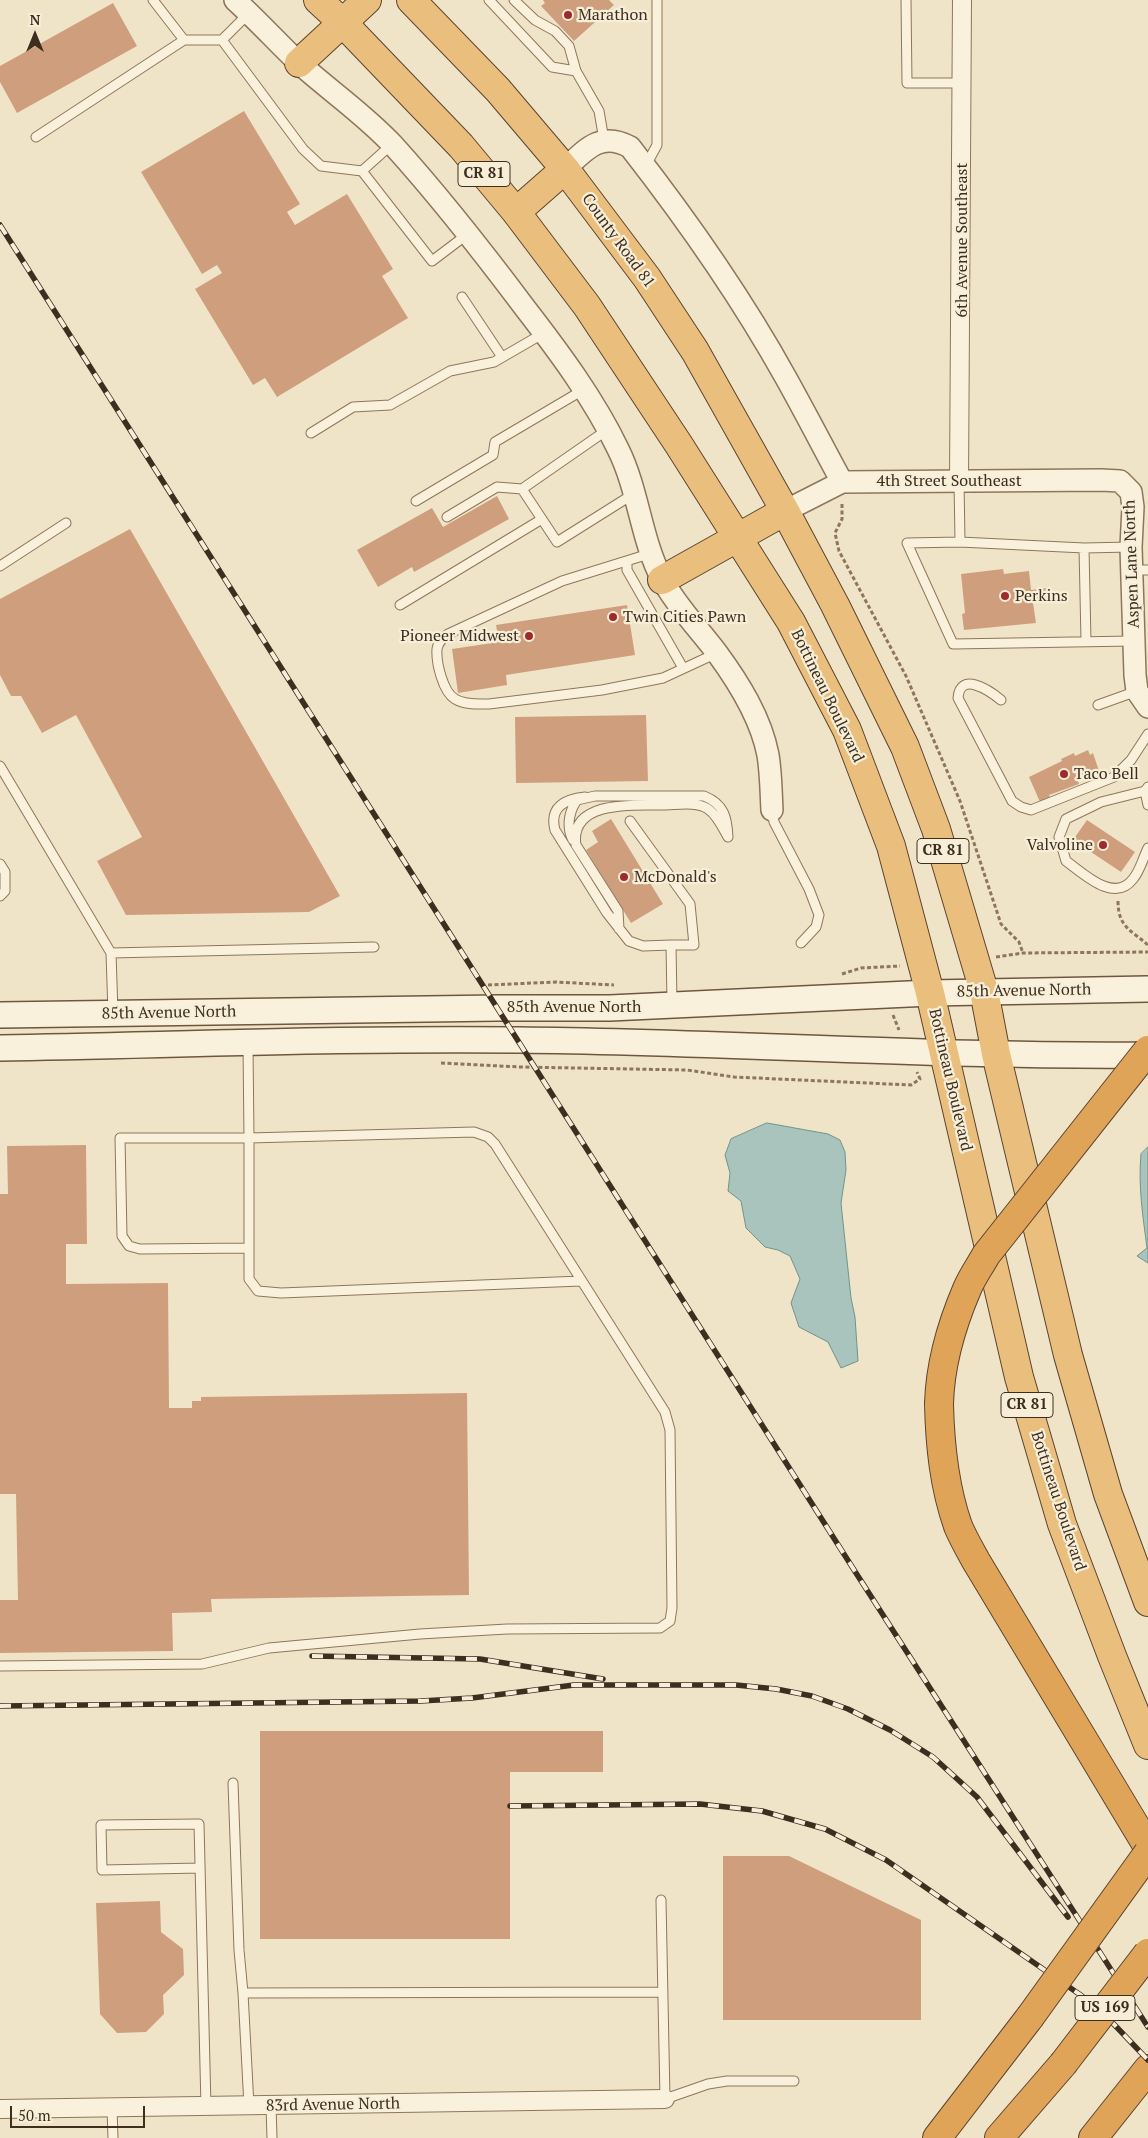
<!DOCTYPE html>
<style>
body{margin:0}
#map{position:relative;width:1148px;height:2138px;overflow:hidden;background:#f0e4c8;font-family:"PT Serif",serif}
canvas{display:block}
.north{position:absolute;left:10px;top:10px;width:50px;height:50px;-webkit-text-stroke:4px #f7eed8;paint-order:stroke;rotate:0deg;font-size:14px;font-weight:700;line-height:20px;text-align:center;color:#3d2e20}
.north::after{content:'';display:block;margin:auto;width:18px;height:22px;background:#3d2e20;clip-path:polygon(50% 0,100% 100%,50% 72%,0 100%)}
.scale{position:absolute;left:10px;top:2106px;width:135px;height:22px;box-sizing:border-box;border:2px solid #3d2e20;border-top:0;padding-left:6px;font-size:15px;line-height:18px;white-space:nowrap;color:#3d2e20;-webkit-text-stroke:4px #f7eed8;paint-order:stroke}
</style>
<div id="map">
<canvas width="1148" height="2138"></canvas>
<div class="north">N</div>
<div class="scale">50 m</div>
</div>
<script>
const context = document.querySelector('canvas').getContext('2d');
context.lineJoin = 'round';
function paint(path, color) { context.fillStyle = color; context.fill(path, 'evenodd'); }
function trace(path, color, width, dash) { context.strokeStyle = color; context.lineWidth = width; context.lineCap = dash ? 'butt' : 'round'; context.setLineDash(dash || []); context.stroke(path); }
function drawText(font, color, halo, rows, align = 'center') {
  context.font = font + ' "PT Serif",serif'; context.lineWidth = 4.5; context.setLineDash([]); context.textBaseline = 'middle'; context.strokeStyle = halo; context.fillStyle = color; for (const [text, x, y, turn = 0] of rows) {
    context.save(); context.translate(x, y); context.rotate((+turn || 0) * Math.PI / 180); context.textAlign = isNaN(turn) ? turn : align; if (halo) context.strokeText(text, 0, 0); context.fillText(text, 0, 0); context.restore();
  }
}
const water = new Path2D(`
 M 767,1123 L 828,1134 L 840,1140 L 845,1152 L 846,1170 L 841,1203 L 851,1298 L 855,1317 L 858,1361 L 841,1368 L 828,1342 L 799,1327 L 791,1303 L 800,1279 L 790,1256 L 778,1250 L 765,1247 L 746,1228 L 741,1201 L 728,1191 L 730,1173 L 725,1155 L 731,1139 Z
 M 1148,1147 L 1148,1263 L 1137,1256 L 1147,1248 C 1143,1217 1138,1186 1141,1154 Z`);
const building = new Path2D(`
 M 543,0 L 609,0 L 614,5 L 574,41 L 541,6 L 545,3 Z
 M 113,3 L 137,46 L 17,113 L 0,82 L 0,66 Z
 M 244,111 L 300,204 L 287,212 L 295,225 L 347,194 L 393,269 L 382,276 L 408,318 L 277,397 L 265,378 L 253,385 L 195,289 L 222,273 L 217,265 L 202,274 L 141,172 Z
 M 497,496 L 509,519 L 414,572 L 412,567 L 378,587 L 357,550 L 432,508 L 443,527 Z
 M 130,529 L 340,896 L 309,912 L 126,915 L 97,861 L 142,837 L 76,715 L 42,733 L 21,696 L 11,696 L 0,675 L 0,599 Z
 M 1003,569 L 1004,574 L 1029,571 L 1031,590 L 1047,588 L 1049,601 L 1033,603 L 1036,623 L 964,630 L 962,614 L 965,613 L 961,574 Z
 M 627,605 L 635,655 L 506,675 L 507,685 L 458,693 L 452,649 L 499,642 L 496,625 Z
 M 646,715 L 648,781 L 516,783 L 515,717 Z
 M 1088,750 L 1090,755 L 1093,753 L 1099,771 L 1078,781 L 1079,784 L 1049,795 L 1050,798 L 1040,802 L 1029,777 L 1062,761 L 1061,759 L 1074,753 L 1075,756 Z
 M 611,819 L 663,904 L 631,923 L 586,850 L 598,842 L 592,831 Z
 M 1087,820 L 1135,852 L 1121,872 L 1073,840 Z
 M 86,1145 L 87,1244 L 66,1244 L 66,1284 L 168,1283 L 169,1408 L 192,1408 L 192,1401 L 201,1401 L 201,1397 L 467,1393 L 469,1595 L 211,1599 L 212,1612 L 172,1613 L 173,1651 L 0,1653 L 0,1600 L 18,1600 L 16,1494 L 0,1494 L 0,1194 L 8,1194 L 7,1146 Z
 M 260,1731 L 603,1731 L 603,1772 L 510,1772 L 510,1939 L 260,1939 Z
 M 723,1856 L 789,1856 L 921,1920 L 921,2020 L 723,2020 Z
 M 160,1901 L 161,1932 L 183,1949 L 184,1975 L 163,1995 L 164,2014 L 146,2032 L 117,2033 L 100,2014 L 96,1903 Z`);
const path = new Path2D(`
 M 842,504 L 842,519 L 835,533 L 839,551 L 906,676 L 960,801 L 1001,924 L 1019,942 L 1023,953
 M 1118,901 C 1118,927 1131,930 1148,945
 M 996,957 L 1023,953 L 1148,952
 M 842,974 L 861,968 L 900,966
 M 488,985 L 556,982 L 614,985
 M 893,1015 L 899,1030
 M 441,1063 L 520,1067 L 687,1070 L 734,1077 L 911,1085 L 920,1079 L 917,1072`);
const service = new Path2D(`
 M 153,0 L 184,40
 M 489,0 L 552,67 L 576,71 L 599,111 L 604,140
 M 514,0 L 535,20 L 555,31 L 569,46 L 576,71
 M 906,0 L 907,83 L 963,83
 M 222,40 L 249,13
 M 36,137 L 184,40 L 222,40 L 303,149 L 321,166 L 362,171 L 432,261 L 469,233
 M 645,167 L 657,145 L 657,0
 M 362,171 L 391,145
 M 462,297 L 502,357
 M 607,430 L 522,489 L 557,542 L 635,493
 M 311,433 L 353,407 L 390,405 L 450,371 L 494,362 L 544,333
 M 959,481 L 960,542 L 1084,548 L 1131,547
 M 416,501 L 493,455 L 495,442 L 583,390
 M 447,517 L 497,487 L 522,489
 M 960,542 L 907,543 L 953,644 L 1133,641
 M 1084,548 L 1086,641
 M 652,553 L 562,581 L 448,634 C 443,638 438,642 437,649 C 436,663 443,692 455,699 C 464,705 479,704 489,704 L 602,690 L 663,678 L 717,653
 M 627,561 L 627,570 L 683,668
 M 0,566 L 66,523
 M 1133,570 L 1148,570
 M 400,605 L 542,519
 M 1001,700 C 989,690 960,671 958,698 L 1012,801 L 1021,807 L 1031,810 L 1114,777 L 1131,760 L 1148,734
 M 1098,705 L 1137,691
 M 0,766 L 111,953 L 113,1013
 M 1148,787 L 1145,791 L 1101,802 L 1066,819 L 1059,837 L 1066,861 C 1083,873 1114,904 1133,879 C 1140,871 1143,858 1148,848
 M 1145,791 L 1148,805
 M 585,797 C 565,799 549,807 555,830 L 607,913 L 629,941 L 643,946 L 671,945
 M 772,810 L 774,822 L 809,889 L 819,915 L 816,927 L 801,943
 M 630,821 L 690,904 L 694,945 L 671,945 L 672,1003
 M 573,840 C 566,827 569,811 577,800 L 595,796 L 704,796 C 724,804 727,817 728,837
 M 0,864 L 5,872 L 5,891 L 0,896
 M 619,929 L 618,911 L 576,845 C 569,800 634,805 663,805 C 676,805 697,801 708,809 C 717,815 723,828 728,837
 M 111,953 L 374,947
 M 249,1248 L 140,1249 L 129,1246 L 122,1236 L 120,1138 L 249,1138 L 249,1279 L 258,1291 L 281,1293 L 581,1281
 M 0,1666 L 202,1664 L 269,1648 L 420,1634 L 507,1629 L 660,1628 L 670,1621 L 672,1608 L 670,1430 L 665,1412 L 495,1144 L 488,1137 L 474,1132 L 249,1138 L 248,1045
 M 233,1783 L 239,1950 L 243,1993
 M 200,1868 L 102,1870 L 101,1825 L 199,1824 L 206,2107
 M 661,1900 L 665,2099 L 708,2084 L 727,2081 L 794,2081
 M 249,2106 L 243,1993 L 663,1992
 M 271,2106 L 272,2138
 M 112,2108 L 113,2138`);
const minor = new Path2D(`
 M 959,481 L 962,0
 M 0,2109 L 665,2099`);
const tertiary = new Path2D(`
 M 235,0 C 257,20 277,42 299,63 C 330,91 364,114 393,145 C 440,197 483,252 525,308 C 559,352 594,399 618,449 C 639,491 641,541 663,581 C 678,608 699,629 717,653 C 739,683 761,718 768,755 C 771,773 771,792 772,810
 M 565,169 C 586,149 601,131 630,147 C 687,220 741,297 786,378 C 805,412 823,447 842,482
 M 785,511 L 842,482 L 1101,480 L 1120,481 L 1131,492 L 1133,507 L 1131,547 L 1135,675 L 1137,691 L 1148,707`);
const secondary = new Path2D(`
 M 0,1015 L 498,1008 L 610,1008 L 930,993 L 1148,989
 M 0,1048 C 173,1045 346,1038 519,1040 C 729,1042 938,1057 1148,1055`);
const trunk = new Path2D(`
 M 318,0 L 343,23 L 461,146 L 516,212 L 587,306 L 679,445 L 791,622 L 847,730 L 891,846 L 930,993 L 1019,1377 L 1062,1524 L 1112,1656 L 1148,1745
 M 411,0 L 498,90 L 565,169 L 647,278 L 695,351 L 785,511 L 835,605 L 905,747 L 936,829 L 984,991 L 996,1054 L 1068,1355 L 1108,1494 L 1148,1602
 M 299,63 L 367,0
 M 516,212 L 565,169
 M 662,580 L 785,511`);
const motorway = new Path2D(`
 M 939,1404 C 940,1446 944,1486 958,1526 C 963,1538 970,1550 976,1561 L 1148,1847
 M 937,2138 L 1030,2017
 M 999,2138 L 1063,2064
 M 1093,2138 L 1148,2069`);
const rail = new Path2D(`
 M 0,225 L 856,1573 L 1148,2027
 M 312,1656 L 480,1659 L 603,1679
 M 0,1706 L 421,1701 L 472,1698 L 574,1685 L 736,1685 L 776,1689 L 812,1696 L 848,1709 L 890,1730 L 933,1757 L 977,1797 L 1068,1917
 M 510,1806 L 700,1804 L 762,1811 L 825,1829 L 886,1860 L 1082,1996 L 1107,2017 L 1148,2060`);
const motorwayBridge = new Path2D(`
 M 939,1404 C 940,1366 952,1324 967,1289 C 972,1277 980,1266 986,1255 L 1148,1050
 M 1030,2017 L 1148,1853
 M 1063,2064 L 1148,1953`);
const markers = [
 [568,15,5,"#9e2a2b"],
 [1005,596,5,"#9e2a2b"],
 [613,617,5,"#9e2a2b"],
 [529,636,5,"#9e2a2b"],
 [1064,774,5,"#9e2a2b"],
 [1103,845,5,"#9e2a2b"],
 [624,877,5,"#9e2a2b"]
];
const shields = [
 [484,174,52],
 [943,851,52],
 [1027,1405,52],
 [1105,2008,60]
];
const shieldNames = [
 ["CR 81",484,174],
 ["CR 81",943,851],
 ["CR 81",1027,1405],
 ["US 169",1105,2008]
];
const poiNames = [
 ["Marathon",578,15],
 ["Perkins",1015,596],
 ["Twin Cities Pawn",623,617],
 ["Pioneer Midwest",519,636,"right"],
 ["Taco Bell",1074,774],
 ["Valvoline",1093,845,"right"],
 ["McDonald's",634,877]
];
const streetNames = [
 ["6th Avenue Southeast",962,240,-90],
 ["County Road 81",618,241,54],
 ["4th Street Southeast",949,481],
 ["Aspen Lane North",1132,564,-92],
 ["Bottineau Boulevard",827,696,64],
 ["85th Avenue North",1024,991,-1],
 ["85th Avenue North",574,1007],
 ["85th Avenue North",169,1013,-1],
 ["Bottineau Boulevard",950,1080,77],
 ["Bottineau Boulevard",1058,1501,72],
 ["83rd Avenue North",333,2105,-1]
];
paint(water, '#a9c4bc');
trace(water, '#6f938a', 1);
paint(building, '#cf9f7d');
trace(service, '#8d765c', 11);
trace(minor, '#8d765c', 20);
trace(tertiary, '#8d765c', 24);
trace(secondary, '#6f573f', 28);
trace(trunk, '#5b4430', 30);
trace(motorway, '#5b4430', 30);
trace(path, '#8d765c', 3, [4, 2.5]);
trace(service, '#faf1dc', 9);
trace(minor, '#faf1dc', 18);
trace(tertiary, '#faf1dc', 21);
trace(secondary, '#faf1dc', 25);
trace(trunk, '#eabe7c', 28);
trace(motorway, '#e0a458', 28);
trace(rail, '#3d2e20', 5.5);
trace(rail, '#f7eed8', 4, [11]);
trace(motorwayBridge, '#5b4430', 30, []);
trace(motorwayBridge, '#e0a458', 28);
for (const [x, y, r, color] of markers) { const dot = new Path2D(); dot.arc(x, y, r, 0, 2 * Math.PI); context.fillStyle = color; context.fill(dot); trace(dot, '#f7eed8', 2); }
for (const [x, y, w] of shields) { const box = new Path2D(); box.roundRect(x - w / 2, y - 12.5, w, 25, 4); context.fillStyle = '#f7eed8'; context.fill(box); trace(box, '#3d2e20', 1); }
drawText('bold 15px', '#3d2e20', null, shieldNames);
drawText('16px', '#3d2e20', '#f7eed8', poiNames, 'left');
drawText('16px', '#3d2e20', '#f7eed8', streetNames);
</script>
